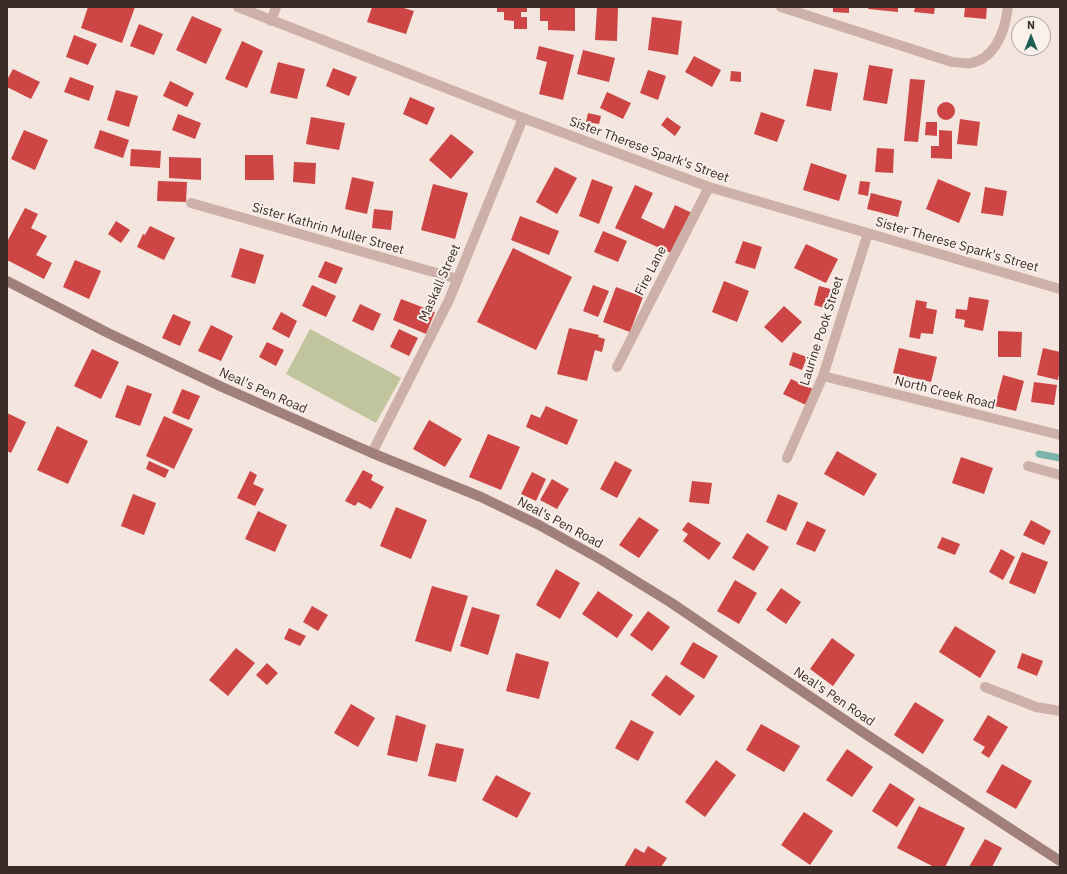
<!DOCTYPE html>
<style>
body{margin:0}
#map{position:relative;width:1067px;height:874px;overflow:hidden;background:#f4e5de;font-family:"IBM Plex Sans",sans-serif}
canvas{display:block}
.frame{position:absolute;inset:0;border:8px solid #3a2b29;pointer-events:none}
.north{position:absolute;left:1011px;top:16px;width:40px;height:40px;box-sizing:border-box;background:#fbf0eb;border:1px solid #aea19d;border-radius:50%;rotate:0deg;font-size:11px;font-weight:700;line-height:16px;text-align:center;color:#3a2b29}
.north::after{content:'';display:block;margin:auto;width:14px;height:18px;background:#1c5f54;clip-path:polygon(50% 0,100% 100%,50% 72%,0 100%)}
</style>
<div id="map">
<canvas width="1067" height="874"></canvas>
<div class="frame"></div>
<div class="north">N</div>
</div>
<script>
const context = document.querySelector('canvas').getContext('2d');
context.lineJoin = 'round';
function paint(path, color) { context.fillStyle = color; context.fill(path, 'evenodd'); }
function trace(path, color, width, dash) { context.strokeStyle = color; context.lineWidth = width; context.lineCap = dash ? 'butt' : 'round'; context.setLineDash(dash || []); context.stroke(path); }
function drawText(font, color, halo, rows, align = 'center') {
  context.font = font + ' "IBM Plex Sans",sans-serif'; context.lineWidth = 4; context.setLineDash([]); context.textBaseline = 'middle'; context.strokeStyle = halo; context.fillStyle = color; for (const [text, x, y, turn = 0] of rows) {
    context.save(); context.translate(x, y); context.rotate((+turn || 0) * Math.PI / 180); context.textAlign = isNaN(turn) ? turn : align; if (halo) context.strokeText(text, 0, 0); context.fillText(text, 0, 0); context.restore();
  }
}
const green = new Path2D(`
 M 310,329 L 401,378 L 376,423 L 286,374 Z`);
const stream = new Path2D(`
 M 1039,454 L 1060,458`);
const building = new Path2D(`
 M 88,7 L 135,7 L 122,43 L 81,28 Z
 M 372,7 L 400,7 L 414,11 L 406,34 L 367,22 Z
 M 497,7 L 527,7 L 527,12 L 521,12 L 521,17 L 527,17 L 527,29 L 514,29 L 514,21 L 504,20 L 504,12 L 497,12 Z
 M 540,7 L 575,7 L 575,31 L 548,30 L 548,21 L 540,21 Z
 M 597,7 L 618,7 L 617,41 L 595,40 Z
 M 833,7 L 849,7 L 849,13 L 833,12 Z
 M 869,7 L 898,7 L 898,12 L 868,9 Z
 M 915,7 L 935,7 L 934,14 L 914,12 Z
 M 965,7 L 987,7 L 986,19 L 964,17 Z
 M 192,16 L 222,29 L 206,64 L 176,50 Z
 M 652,17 L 682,21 L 678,55 L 648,50 Z
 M 139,24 L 163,34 L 154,55 L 130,46 Z
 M 74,35 L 97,44 L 88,65 L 66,57 Z
 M 242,41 L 263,51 L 247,88 L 225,79 Z
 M 539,46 L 574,55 L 563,100 L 539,94 L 547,62 L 536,59 Z
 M 583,50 L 615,58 L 609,82 L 577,74 Z
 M 694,56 L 721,70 L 712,87 L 685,72 Z
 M 278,62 L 305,69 L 297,99 L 270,93 Z
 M 869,65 L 893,69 L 887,104 L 863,100 Z
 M 333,68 L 357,77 L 349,96 L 326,86 Z
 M 13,69 L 40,82 L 31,99 L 7,87 L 7,80 Z
 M 814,69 L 838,73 L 831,111 L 806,106 Z
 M 648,70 L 666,76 L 658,100 L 640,93 Z
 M 731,71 L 741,72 L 741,82 L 730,81 Z
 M 70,77 L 94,86 L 89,101 L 64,92 Z
 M 910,79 L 925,80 L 918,142 L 904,141 Z
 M 170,81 L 194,93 L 187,107 L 163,96 Z
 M 116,90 L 138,96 L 129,127 L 107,120 Z
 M 607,92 L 631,103 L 623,119 L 600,108 Z
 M 410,97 L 435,108 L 427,125 L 403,114 Z
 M937 111a9 9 0 1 1 18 0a9 9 0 1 1-18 0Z
 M 761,112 L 785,120 L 777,142 L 754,134 Z
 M 588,113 L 601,116 L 599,124 L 586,122 Z
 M 178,114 L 201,123 L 195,139 L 172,130 Z
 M 311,117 L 345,123 L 339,150 L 306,144 Z
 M 667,117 L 681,127 L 675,136 L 661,125 Z
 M 960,119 L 980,122 L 977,146 L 957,144 Z
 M 926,122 L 937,122 L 937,136 L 925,135 Z
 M 24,130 L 48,140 L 35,170 L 11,159 Z
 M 100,130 L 129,140 L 123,158 L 94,148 Z
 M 939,130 L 952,131 L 952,159 L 931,158 L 931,146 L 939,146 Z
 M 451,134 L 474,152 L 451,179 L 429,160 Z
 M 877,148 L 894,149 L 893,173 L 875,172 Z
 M 131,149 L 161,151 L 160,168 L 130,166 Z
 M 245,155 L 273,155 L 274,180 L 245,180 Z
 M 169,157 L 201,158 L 201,180 L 169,178 Z
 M 294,162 L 316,163 L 315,184 L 293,182 Z
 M 811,163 L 847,175 L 839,201 L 803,190 Z
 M 555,167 L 577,178 L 557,214 L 536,202 Z
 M 352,177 L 374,182 L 367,214 L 345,209 Z
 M 592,179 L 613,187 L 599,224 L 579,216 Z
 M 938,179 L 971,193 L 959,223 L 926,209 Z
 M 158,181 L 187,182 L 186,202 L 157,201 Z
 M 860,181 L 870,182 L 868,196 L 858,194 Z
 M 433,184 L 468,193 L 455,239 L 421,230 Z
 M 635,185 L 653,193 L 641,218 L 664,229 L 675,205 L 692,213 L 673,254 L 615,228 Z
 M 985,187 L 1007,191 L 1003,216 L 981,213 Z
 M 871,193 L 902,201 L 898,217 L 867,209 Z
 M 25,208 L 38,214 L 31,228 L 47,236 L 36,255 L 52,263 L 44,279 L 7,260 L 7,242 Z
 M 374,209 L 393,211 L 391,230 L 372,228 Z
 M 520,216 L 559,231 L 549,255 L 511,240 Z
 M 116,221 L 130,230 L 121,243 L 108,234 Z
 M 150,226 L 175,238 L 164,260 L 137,247 L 143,234 L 145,235 Z
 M 603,231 L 627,241 L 618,262 L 594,252 Z
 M 743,241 L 762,247 L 755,269 L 735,263 Z
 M 806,244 L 838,259 L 826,283 L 794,268 Z
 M 240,248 L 264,255 L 255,284 L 231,277 Z
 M 513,248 L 572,277 L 536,350 L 477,322 Z
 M 75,260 L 101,271 L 89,299 L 63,287 Z
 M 325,261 L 343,268 L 336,284 L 318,277 Z
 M 724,281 L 749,291 L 737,322 L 712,312 Z
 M 312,285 L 336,296 L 326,317 L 302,306 Z
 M 593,285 L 609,291 L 598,317 L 583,311 Z
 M 819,286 L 838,291 L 832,310 L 814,305 Z
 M 616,287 L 643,297 L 630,332 L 603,322 Z
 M 969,297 L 989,300 L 983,331 L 964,327 L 965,320 L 955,318 L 956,309 L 967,310 Z
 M 401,299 L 435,312 L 426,334 L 393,320 Z
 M 916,300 L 927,302 L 926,308 L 937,310 L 933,334 L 921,333 L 920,339 L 909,337 Z
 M 360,304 L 381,314 L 373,331 L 352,321 Z
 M 784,306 L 802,322 L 782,343 L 764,327 Z
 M 281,312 L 297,321 L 289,338 L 272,329 Z
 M 173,314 L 191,322 L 180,346 L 162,338 Z
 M 211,325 L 233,336 L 221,361 L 198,351 Z
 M 569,328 L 599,335 L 598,337 L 605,339 L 602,352 L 595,350 L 587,381 L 557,374 Z
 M 399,329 L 418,338 L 409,356 L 390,347 Z
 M 998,331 L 1022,332 L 1021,357 L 998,357 Z
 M 267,342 L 284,350 L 276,366 L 259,357 Z
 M 899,348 L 937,357 L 931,382 L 893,373 Z
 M 1043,348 L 1060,352 L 1060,369 L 1058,380 L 1037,375 Z
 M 92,349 L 119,362 L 101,399 L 74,386 Z
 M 793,352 L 807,357 L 802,370 L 789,365 Z
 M 1003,375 L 1024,381 L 1016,411 L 995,406 Z
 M 791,379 L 813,389 L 806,405 L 783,394 Z
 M 1034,382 L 1057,385 L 1054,405 L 1031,402 Z
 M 127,385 L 152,394 L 140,426 L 115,417 Z
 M 182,389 L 200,396 L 189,420 L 172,413 Z
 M 546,406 L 578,420 L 567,445 L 526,427 L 531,414 L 540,418 Z
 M 7,413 L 26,422 L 11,453 L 7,451 Z
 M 164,416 L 193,429 L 174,469 L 146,456 Z
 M 429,420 L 462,439 L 445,467 L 413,449 Z
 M 57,426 L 88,441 L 68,484 L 37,470 Z
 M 488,434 L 520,447 L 501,490 L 469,477 Z
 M 837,451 L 877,474 L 864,496 L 824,474 Z
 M 961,457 L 993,468 L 984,494 L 952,483 Z
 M 149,461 L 169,470 L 165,478 L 146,469 Z
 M 615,461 L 632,470 L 617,498 L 600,489 Z
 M 363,470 L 373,475 L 371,480 L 384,487 L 371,509 L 358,502 L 355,506 L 345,501 Z
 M 250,471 L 257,475 L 253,484 L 264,489 L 255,506 L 237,498 Z
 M 532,472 L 546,479 L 536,501 L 521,494 Z
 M 552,479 L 569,489 L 557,509 L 540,500 Z
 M 692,481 L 712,483 L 709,504 L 689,502 Z
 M 133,494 L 156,503 L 144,535 L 121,526 Z
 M 778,494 L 798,503 L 786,531 L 766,522 Z
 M 396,507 L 427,520 L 411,559 L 380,546 Z
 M 258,511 L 287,525 L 275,552 L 245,539 Z
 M 639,517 L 659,530 L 639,558 L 619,545 Z
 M 1031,520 L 1051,531 L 1044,545 L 1023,535 Z
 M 807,521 L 826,530 L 815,552 L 796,544 Z
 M 688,522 L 721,543 L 709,560 L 683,541 L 688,534 L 682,530 Z
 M 747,533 L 769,547 L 754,571 L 732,558 Z
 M 942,537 L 960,544 L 955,555 L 937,548 Z
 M 1001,549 L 1015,557 L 1003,580 L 989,572 Z
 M 1022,552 L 1048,562 L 1035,594 L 1009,583 Z
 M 556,569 L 580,583 L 560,619 L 536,605 Z
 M 735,580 L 757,593 L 739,624 L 717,611 Z
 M 432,586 L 468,596 L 451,652 L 415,641 Z
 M 781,588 L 801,602 L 786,624 L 766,610 Z
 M 598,591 L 633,615 L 617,638 L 582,614 Z
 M 312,606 L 328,615 L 318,631 L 303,622 Z
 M 472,607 L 500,615 L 488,655 L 460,646 Z
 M 648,611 L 670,627 L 652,651 L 630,635 Z
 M 955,626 L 996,651 L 980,678 L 939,652 Z
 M 289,628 L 306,636 L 300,646 L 284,639 Z
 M 832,638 L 855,655 L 833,686 L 810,669 Z
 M 693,642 L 718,656 L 704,679 L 680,664 Z
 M 236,648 L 255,663 L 228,696 L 209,680 Z
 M 516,653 L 549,662 L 539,699 L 506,691 Z
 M 1022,653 L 1043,661 L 1037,676 L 1017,668 Z
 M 267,663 L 278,673 L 267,685 L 256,675 Z
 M 666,675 L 695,696 L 680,716 L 651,695 Z
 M 915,702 L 944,720 L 923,754 L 894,735 Z
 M 351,704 L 375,718 L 358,747 L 334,733 Z
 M 396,715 L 426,725 L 417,762 L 387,755 Z
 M 988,715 L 1008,727 L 989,758 L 981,753 L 985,747 L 973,740 Z
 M 631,720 L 654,732 L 638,761 L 615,748 Z
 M 761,724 L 800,746 L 784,772 L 746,750 Z
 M 436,743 L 464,749 L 456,782 L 428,776 Z
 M 847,749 L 873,767 L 852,797 L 826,780 Z
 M 716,760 L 736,775 L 705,817 L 685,802 Z
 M 1002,764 L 1032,781 L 1016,809 L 986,792 Z
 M 496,775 L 531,793 L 517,818 L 482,800 Z
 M 890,783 L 915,799 L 897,827 L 872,811 Z
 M 919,806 L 965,828 L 945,867 L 934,867 L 897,848 Z
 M 804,812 L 833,831 L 810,865 L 781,845 Z
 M 985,839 L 1002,848 L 992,867 L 969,867 Z
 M 648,846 L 667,858 L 661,867 L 624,867 L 635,848 L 644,853 Z`);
const street = new Path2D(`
 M 238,7 L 523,118 L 709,187 L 1060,289
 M 781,7 L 952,62 C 958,62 965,64 971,63 C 996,58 1005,30 1008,7
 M 271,21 L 276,7
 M 191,203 L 458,279
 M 617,367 L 709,187
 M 823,376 L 1060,435
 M 372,453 L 449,300 L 523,118
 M 787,458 L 823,376 L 868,233
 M 1028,466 L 1060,475
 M 985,687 L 1036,707 L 1060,711`);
const secondary = new Path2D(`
 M 7,281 L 108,333 L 222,387 L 372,453 L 481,497 L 539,525 L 600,559 L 670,602 L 867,735 L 1060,861`);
const streetNames = [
 ["Sister Therese Spark's Street",649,150,20],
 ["Sister Kathrin Muller Street",328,229,16],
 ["Sister Therese Spark's Street",957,245,16],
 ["Fire Lane",651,271,-63],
 ["Maskall Street",440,283,-66],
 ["Laurine Pook Street",822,331,-72],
 ["Neal's Pen Road",263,391,24],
 ["North Creek Road",945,393,14],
 ["Neal's Pen Road",560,523,28],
 ["Neal's Pen Road",834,697,34]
];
paint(green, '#c0c59d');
trace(stream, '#7bb3a9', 7);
paint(building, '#cd4544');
trace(street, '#cdb1a9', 10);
trace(secondary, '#a17f7a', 10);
drawText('13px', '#3a2b29', '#fbf0eb', streetNames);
</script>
